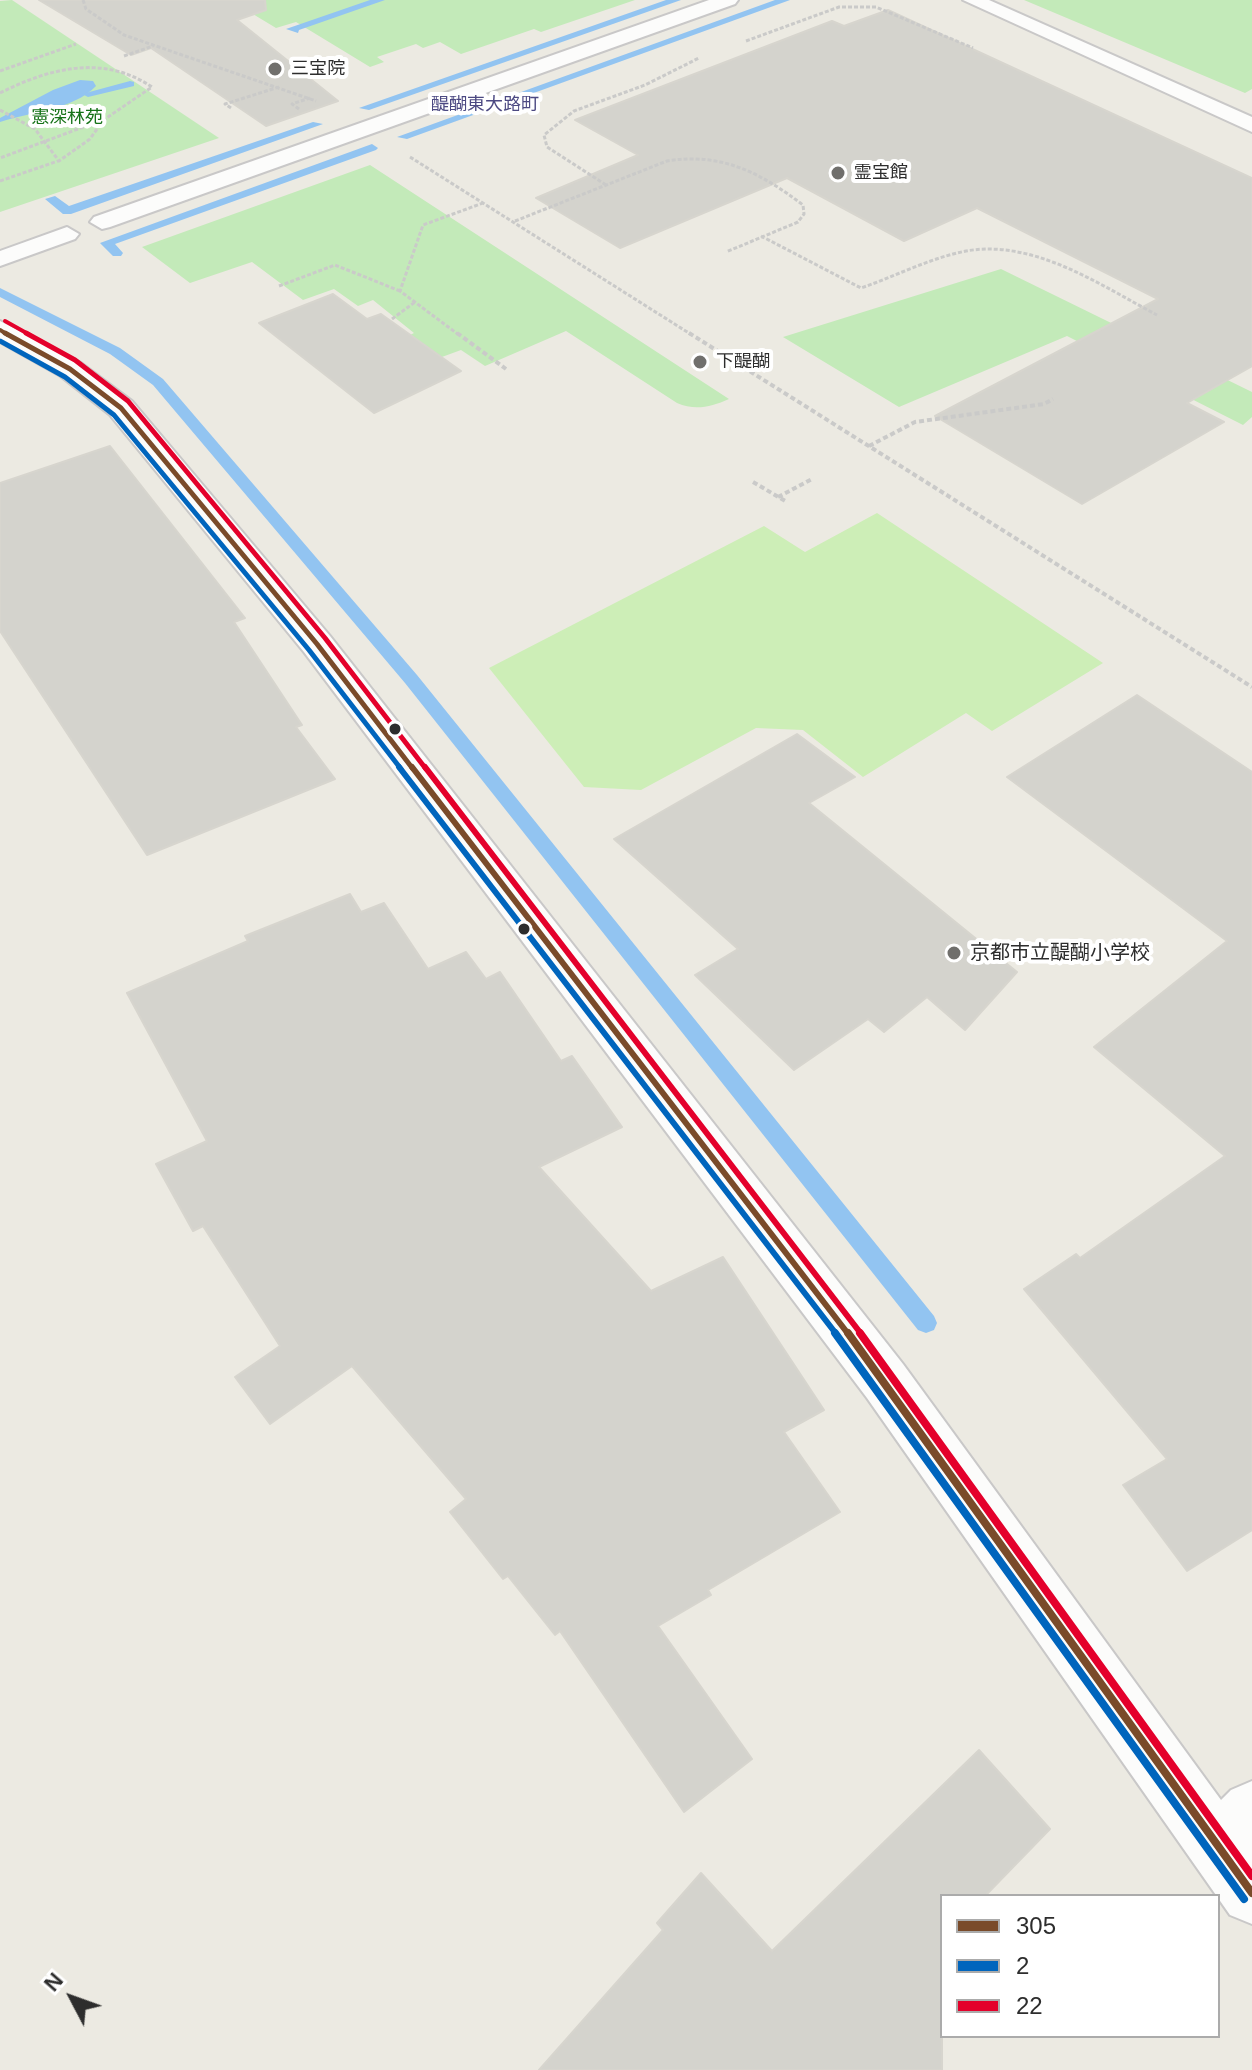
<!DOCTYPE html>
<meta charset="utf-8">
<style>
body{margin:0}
#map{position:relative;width:1252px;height:2070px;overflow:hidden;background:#eceae2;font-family:Helvetica,sans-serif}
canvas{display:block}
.legend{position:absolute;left:940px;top:1894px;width:280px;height:144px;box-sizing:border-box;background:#fff;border:2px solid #ababab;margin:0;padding:10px 14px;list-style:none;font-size:24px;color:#2d2d2d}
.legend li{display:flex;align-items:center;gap:16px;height:40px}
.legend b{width:40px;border:2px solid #ababab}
.north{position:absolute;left:32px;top:1958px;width:80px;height:80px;-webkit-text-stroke:6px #fff;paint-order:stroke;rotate:311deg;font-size:22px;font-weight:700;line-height:32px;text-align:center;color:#2d2d2d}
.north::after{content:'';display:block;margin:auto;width:28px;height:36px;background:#2d2d2d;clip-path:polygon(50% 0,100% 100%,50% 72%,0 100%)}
</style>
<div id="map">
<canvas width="1252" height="2070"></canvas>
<ul class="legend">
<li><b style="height:10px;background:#7a4b2a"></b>305</li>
<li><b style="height:10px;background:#0065bd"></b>2</li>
<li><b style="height:10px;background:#e4002b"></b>22</li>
</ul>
<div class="north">N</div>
</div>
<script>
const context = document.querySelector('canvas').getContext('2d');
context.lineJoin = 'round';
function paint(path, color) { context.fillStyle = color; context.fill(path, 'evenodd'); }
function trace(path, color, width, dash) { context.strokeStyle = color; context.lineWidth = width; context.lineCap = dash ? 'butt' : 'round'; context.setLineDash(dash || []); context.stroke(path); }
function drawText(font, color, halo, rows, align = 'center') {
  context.font = font + ' Helvetica,"Noto Sans JP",sans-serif'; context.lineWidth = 8; context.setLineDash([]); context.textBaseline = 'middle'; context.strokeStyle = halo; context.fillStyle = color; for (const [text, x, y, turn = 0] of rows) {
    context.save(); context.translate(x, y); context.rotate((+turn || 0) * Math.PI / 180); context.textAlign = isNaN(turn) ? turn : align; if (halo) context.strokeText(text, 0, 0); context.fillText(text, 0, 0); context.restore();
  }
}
const green = new Path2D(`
 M 12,0 L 219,138 L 0,212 L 0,1 Z
 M 239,0 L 635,0 L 541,32 L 534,29 L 461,54 L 440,42 L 423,48 L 416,44 L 377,57 L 384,62 L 370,67 L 296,22 L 276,28 L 233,2 Z
 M 1024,0 L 1252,0 L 1252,89 L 1245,93 Z
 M 370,165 L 729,399 C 711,407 695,411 677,403 L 566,331 L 485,366 L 461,350 L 431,361 L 402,339 L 414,333 L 373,300 L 358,306 L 334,289 L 303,300 L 252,262 L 190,283 L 142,247 Z
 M 1001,269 L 1252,392 L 1252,417 L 1243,425 L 1067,336 L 899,407 L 783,337 Z`);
const pitch = new Path2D(`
 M 877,513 L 1103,663 L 992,731 L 966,713 L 863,777 L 803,730 L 756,728 L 641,790 L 584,787 L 489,668 L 764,526 L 805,552 Z`);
const water = new Path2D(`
 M 80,80 L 93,81 L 96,86 C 73,110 30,112 0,122 L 0,118 L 53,90 Z`);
const stream = new Path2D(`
 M 370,0 L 385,0 L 299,30 L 298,33 L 286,29 Z
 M 666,0 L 681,0 L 369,110 L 359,108 Z
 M 775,0 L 790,0 L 407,139 L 397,137 Z
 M 130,81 L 134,82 L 134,86 L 88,97 L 82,94 Z
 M 313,122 L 323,124 L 71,214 L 63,214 L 45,199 L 55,196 L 69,206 Z
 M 372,144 L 378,148 L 376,150 L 115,244 L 123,253 L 121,256 L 113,256 L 100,243 Z
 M 0,288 L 120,348 L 163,379 L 417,675 L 934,1316 L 937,1323 L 934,1330 L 926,1333 L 918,1330 L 405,683 L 153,385 L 110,354 L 0,297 Z`);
const building = new Path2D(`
 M 39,0 L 265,0 L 266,10 L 237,20 L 338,101 L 266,126 L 151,48 L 131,55 Z
 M 888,10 L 1252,178 L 1252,366 L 1187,403 L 1224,422 L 1082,504 L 935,416 L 1158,299 L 977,208 L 904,241 L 787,178 L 620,248 L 536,198 L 638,155 L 575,120 L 832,21 L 844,26 Z
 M 333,294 L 367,319 L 381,314 L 461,371 L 374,413 L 259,323 Z
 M 110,446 L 245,618 L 234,622 L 302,725 L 296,727 L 335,779 L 147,855 L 0,631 L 0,483 Z
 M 1137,695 L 1252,772 L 1252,1530 L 1187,1571 L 1123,1485 L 1167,1459 L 1024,1289 L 1076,1254 L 1080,1258 L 1225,1156 L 1094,1047 L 1227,941 L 1007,777 Z
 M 797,734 L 855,777 L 809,803 L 1017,972 L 965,1030 L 927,997 L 884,1032 L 868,1019 L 794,1070 L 695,975 L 738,949 L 614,839 Z
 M 350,894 L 361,912 L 384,903 L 428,969 L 466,952 L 486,979 L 500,972 L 561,1061 L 572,1056 L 622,1127 L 539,1167 L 651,1291 L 723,1257 L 824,1410 L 784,1432 L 840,1512 L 708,1590 L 711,1595 L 658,1626 L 752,1759 L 684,1812 L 560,1631 L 555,1635 L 508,1576 L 503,1579 L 450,1512 L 466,1499 L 352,1366 L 270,1424 L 235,1377 L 280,1346 L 203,1226 L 193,1231 L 156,1164 L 207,1141 L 127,993 L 248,941 L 245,936 Z
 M 979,1750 L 1050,1829 L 985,1896 L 942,1896 L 942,2070 L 539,2070 L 663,1930 L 657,1923 L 701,1873 L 772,1951 Z`);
const pathFar1 = new Path2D(`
 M 83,0 L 86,9 L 124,35 L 316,101
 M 746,41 L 839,7 L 876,7 L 973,48
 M 124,56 L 153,46
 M 0,71 L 76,44
 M 0,93 C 50,68 103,54 152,87 L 105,119 L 0,158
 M 231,108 L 225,104 L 279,87
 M 299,109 L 292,104 L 310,98
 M 0,110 L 35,129 L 59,161 L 90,139 L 104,119
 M 410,157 L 692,335
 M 0,181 L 58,161
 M 606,185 L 547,147 L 544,135 L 574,111 L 645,85 L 699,58
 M 515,221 L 667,161 C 721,152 761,173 803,205 L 804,214 L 798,222 L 726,252
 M 761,236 L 861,288 C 896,276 930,258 966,251 C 1034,239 1100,285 1157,315
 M 279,286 L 335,265 L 400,291
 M 392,319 L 415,302
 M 459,335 L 400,291 L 423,225 L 483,203`);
const path = new Path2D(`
 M 457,333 L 506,369
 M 689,333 L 1252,687
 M 869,446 L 915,422 L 1044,404 L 1053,399
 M 753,482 L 787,502
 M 778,497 L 812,479`);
const lane = new Path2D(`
 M 709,0 L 738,0 L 735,4 L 110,227 L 102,229 L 90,222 L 94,217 Z
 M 963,0 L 989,0 L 1252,117 L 1252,132 Z
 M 67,227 L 79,234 L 75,239 L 0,266 L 0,251 Z`);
const secondary = new Path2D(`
 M 0,321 L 81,363 L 132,401 L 330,636 L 903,1364 L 1221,1800 L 1231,1790 L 1252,1781 L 1252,1924 L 1230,1915 L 867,1398 L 304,652 L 110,415 L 59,375 L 0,342 Z`);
const bus1Far3 = new Path2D(`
 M 0,330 L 8,335`);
const bus1Far2 = new Path2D(`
 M 5,333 L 70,369 L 121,408 L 317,644 L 413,769`);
const bus1Far1 = new Path2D(`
 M 412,767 L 849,1335`);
const bus1 = new Path2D(`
 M 848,1333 L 1252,1893`);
const bus2Far2 = new Path2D(`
 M 0,341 L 65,377 L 114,415 L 309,650 L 401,769`);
const bus2Far1 = new Path2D(`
 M 399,767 L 837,1335`);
const bus2 = new Path2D(`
 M 835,1333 L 1244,1899`);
const bus3Far3 = new Path2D(`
 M 5,321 L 30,335`);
const bus3Far2 = new Path2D(`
 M 26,333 L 75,360 L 128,401 L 325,638 L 426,769`);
const bus3Far1 = new Path2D(`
 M 425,767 L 862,1335`);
const bus3 = new Path2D(`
 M 860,1333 L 1252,1876`);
const markers = [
 [275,69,8,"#706f6c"],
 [838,173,8,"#706f6c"],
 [700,362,8,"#706f6c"],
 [395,729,7,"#2d2d2d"],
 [524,929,7,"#2d2d2d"],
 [954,953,8,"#706f6c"]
];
const farPoinames = [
 ["三宝院",291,69],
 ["霊宝館",854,173],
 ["下醍醐",716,362]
];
const farNeighbourhoodnames = [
 ["醍醐東大路町",485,105]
];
const farParknames = [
 ["憲深林苑",67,118]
];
const poiNames = [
 ["京都市立醍醐小学校",970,953]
];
paint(green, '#c3eab9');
paint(pitch, '#cdeeb7');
paint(water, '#92c4f1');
paint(stream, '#92c4f1');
paint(building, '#d4d3cd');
trace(building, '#d7d5ce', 2);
trace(lane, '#c9c8c8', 4);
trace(secondary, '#c9c8c8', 4);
trace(pathFar1, '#cacac9', 3, [4, 2]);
trace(path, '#cacac9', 4, [5, 3]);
paint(lane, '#fcfcfb');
paint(secondary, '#fcfcfb');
trace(bus1Far3, '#7a4b2a', 4);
trace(bus1Far2, '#7a4b2a', 5);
trace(bus1Far1, '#7a4b2a', 6);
trace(bus1, '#7a4b2a', 8);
trace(bus2Far2, '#0065bd', 5);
trace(bus2Far1, '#0065bd', 6);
trace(bus2, '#0065bd', 8);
trace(bus3Far3, '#e4002b', 4);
trace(bus3Far2, '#e4002b', 5);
trace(bus3Far1, '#e4002b', 6);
trace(bus3, '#e4002b', 8);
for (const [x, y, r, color] of markers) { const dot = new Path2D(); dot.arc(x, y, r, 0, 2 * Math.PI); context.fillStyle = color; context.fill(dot); trace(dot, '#fff', 3); }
drawText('18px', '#2d2d2d', '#fff', farPoinames, 'left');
drawText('18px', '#4c4982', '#fff', farNeighbourhoodnames);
drawText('18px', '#157217', '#fff', farParknames);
drawText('20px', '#2d2d2d', '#fff', poiNames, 'left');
</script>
